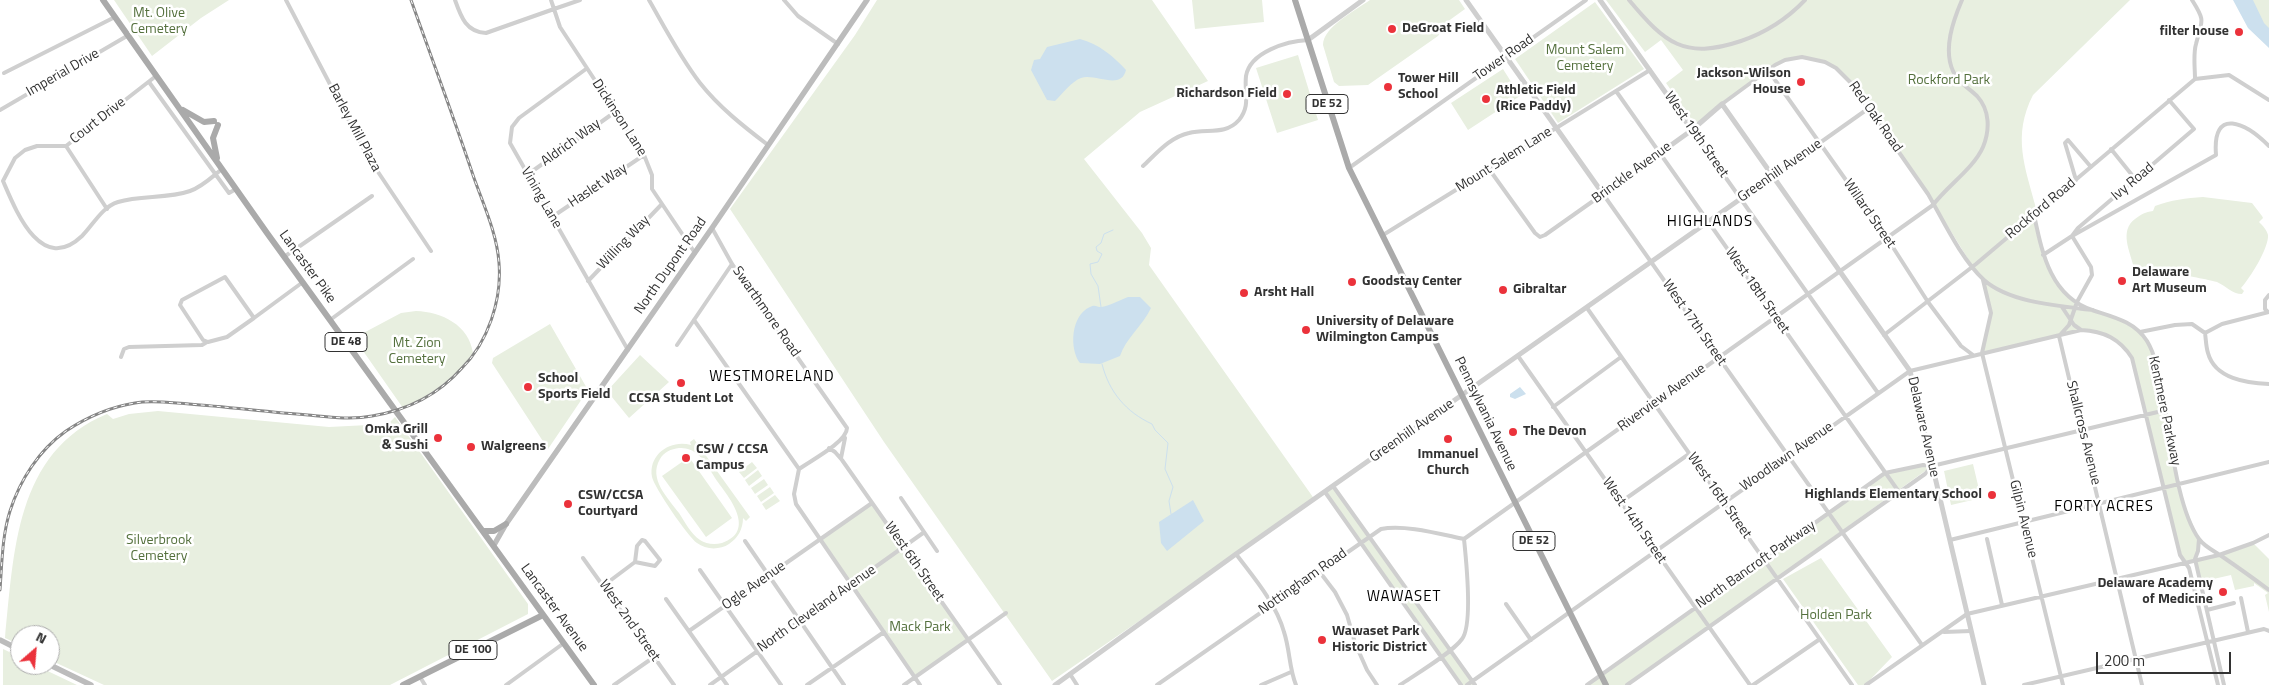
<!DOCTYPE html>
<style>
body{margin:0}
#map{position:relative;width:2269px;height:685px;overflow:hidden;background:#fff;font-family:"Titillium Web",sans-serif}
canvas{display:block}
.north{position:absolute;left:10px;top:625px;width:50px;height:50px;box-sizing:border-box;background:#fff;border:1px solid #adadad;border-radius:50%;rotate:27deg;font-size:14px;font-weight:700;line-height:20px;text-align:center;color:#323232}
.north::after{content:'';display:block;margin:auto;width:18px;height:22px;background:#eb323b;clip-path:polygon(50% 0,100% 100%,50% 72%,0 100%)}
.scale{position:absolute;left:2096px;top:652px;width:135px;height:22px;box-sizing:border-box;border:2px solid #323232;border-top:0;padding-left:6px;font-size:15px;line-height:18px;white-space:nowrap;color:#323232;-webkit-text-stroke:4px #fff;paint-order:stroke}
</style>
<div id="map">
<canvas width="2269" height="685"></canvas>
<div class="north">N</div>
<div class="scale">200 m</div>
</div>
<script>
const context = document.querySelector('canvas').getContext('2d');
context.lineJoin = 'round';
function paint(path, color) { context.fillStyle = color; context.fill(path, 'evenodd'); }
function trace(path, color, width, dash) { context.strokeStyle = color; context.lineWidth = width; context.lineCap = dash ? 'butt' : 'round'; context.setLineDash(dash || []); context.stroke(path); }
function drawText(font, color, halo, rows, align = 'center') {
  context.font = font + ' "Titillium Web",sans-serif'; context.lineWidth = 5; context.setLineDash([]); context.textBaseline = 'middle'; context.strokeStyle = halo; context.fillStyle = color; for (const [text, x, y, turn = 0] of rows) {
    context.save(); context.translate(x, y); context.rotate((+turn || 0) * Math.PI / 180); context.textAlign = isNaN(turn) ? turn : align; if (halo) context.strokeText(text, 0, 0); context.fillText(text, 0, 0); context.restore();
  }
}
const green = new Path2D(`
 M 114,0 L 229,0 L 201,18 L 152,56 Z
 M 877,0 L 1152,0 L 1208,81 L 1140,112 L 1084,159 L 1142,233 L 1151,248 L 1149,265 L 1315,500 L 1052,681 L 884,442 L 730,209 L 855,35 Z
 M 1192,0 L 1262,0 L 1264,22 L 1195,29 Z
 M 1370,0 L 1459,0 L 1465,9 L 1447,22 L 1438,36 L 1368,85 L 1339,86 L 1334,82 L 1323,45 C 1323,27 1356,10 1370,0 Z
 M 1606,0 L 2130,0 L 2033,95 C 2012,136 2025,167 2036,208 C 2029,228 2048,269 2060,286 C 2064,292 2071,297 2077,302 L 2074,308 L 2108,314 L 2140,332 L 2153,353 L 2183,502 L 2199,539 L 2195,559 L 2219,555 L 2253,543 L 2269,559 L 2269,612 L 2265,595 L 2268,593 L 2254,583 L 2254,586 L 2235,590 L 2231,575 L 2200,582 L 2195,560 L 2184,561 L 2180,557 L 2132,358 L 2115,339 L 2087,330 L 1982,353 L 1991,318 L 1982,278 L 1973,267 L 1931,199 L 1850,82 L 1831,64 L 1802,57 L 1779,62 L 1696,126 L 1666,83 L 1683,70 L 1661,40 L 1645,52 Z
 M 2240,0 L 2269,0 L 2269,43 Z
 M 1595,2 L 1644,69 L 1558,123 L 1515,59 Z
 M 1298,55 L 1318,120 L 1277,133 L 1256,68 Z
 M 1503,69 L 1520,96 L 1468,130 L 1451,103 Z
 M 2203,197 L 2252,203 L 2262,216 L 2263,218 L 2259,222 C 2262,225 2267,230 2268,235 C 2269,248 2250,278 2241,288 L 2244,291 L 2242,294 C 2232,294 2226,286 2217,282 C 2214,281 2185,275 2183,275 C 2176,276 2170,280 2163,278 C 2152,275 2146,266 2134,268 C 2130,251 2119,231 2135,219 C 2142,214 2145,212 2153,211 L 2155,206 C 2171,200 2186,198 2203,197 Z
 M 416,311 C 442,312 469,325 473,353 C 455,378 431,395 403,408 L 354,338 L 401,313 Z
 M 550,324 L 588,390 L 548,449 L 492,363 L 493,358 Z
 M 640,355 L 669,382 L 629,418 L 607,391 Z
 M 158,411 L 329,427 L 388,424 L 395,417 L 528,604 L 528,614 L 390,685 L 104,685 L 50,660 L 50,635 L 20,635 L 20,645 L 5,638 C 14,553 15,452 107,414 L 113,419 L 129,414 Z
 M 694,439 L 750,517 L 746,521 L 743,518 C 743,529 738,538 729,544 C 720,550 706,550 697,543 C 688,537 654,487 652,477 C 648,454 671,439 691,445 L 690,442 ZM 679,448 C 685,448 691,449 696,453 C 705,460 711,472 717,481 C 729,497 757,531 722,543 C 714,545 706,544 700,540 C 691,534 685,522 679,513 C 668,498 648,479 660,459 C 664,452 671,449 679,448 Z
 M 689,457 L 732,518 L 706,537 L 662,476 Z
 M 752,462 L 757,468 L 744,478 L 739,472 Z
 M 1973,464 L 1981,498 L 1951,505 L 1944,471 Z
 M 1932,466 L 1627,685 L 1587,685 L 1885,473 L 1913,467 Z
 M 758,470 L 762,476 L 749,486 L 745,480 Z
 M 764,479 L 768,485 L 755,494 L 751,488 Z
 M 1333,486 L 1475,685 L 1461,685 L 1325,492 Z
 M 770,487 L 774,493 L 761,502 L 757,496 Z
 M 775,495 L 780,501 L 766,510 L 762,504 Z
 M 872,503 L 969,641 L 915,677 L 819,540 Z
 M 1821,558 L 1892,657 L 1865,685 L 1858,685 L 1783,579 Z
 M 3,649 L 20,657 L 20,665 L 35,665 L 77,685 L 3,685 Z`);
const water = new Path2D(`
 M 2233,0 L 2253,0 L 2264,23 L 2269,28 L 2269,48 L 2248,28 Z
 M 1080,39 C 1099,44 1113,56 1126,70 C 1121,91 1095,73 1081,78 C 1072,81 1062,94 1055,101 L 1047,100 L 1031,70 L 1034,60 L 1040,59 L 1047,47 Z
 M 1128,297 L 1140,297 L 1151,308 C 1143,325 1126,338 1120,356 L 1100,364 L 1080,363 C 1069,349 1071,315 1090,307 C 1095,304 1097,307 1101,307 C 1109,306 1120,300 1128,297 Z
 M 1520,387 L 1526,394 L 1515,399 L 1510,397 L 1510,394 Z
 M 1193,500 L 1204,521 L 1167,551 L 1161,543 L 1159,522 Z`);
const stream = new Path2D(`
 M 1101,307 L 1098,286 L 1091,274 L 1090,264 L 1098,262 L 1102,254 L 1097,251 L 1096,247 L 1101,243 L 1104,234 L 1113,230
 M 1102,364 C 1109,392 1126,412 1152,424 L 1155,430 L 1168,443 L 1165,469 L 1173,487 L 1169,501 L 1171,514`);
const minor = new Path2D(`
 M 286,0 L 368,157 L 431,251
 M 455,0 C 461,17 466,32 486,33 L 554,9 L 551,0
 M 580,0 L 554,9 L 560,27 L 644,155 L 652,175 L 652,189 L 695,253
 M 649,0 C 665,28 680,57 700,83 C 719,107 743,126 768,145
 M 784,0 L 798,16 L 838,44
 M 1629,0 C 1665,43 1684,60 1741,41 C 1767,32 1787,19 1805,0
 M 2192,0 C 2206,22 2202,20 2196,44 C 2193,54 2195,68 2195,79
 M 586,69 L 519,118 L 512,127 L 510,143 L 628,350
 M 1768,70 L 1887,238 L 1928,302 L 1961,346 L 1973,355
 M 4,73 L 115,17
 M 156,76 L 66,146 L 37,146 L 25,150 L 15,158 L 3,181 C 16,211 41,275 82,236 C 93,225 102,207 118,202 C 141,195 167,199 190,191 C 202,187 212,177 222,169
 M 2195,79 L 2229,75 L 2269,100
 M 149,82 L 229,193 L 236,189
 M 1616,91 L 1899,492
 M 1722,104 L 1775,65 L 1785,60 L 1802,57 L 1825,62 L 1836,68 L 1850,82 L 1928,194 C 1943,220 1961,259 1984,280 C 2010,303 2060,306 2093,310
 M 0,110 L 127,36
 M 1692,130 L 1878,393
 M 66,146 L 107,209
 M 2111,149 L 2136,180
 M 1143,166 C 1156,154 1170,137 1189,133 C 1206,128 1225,136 1239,120 C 1251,105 1244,93 1246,76 C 1250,52 1287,41 1308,40
 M 1349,168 L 1586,0
 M 1489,169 L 1535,233 L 1540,237 L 1545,235 L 1603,194 L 1922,645
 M 527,175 L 615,112
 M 1773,176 L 1869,108
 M 2076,180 L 2065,143 L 2068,140 L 2091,167
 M 2034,215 C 2042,252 2050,296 2092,310 C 2113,317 2134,321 2147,341 C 2156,356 2159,375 2162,392 C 2170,431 2176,507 2199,539 C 2204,546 2212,550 2220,555 C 2236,566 2253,578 2269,590
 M 552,217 L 644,155
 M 712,228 L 732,264 L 847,428 C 847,442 810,461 799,469
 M 1383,235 L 1650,70
 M 2043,255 L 2072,236 L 2216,155 C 2212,106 2246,123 2269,146
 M 284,257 L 372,196
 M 225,277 L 254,318 L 227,337 L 208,342 L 203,340 L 180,305 L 182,300 Z
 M 588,281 L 661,205
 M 2062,307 L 2074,325 L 2081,330
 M 1587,308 L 1852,685
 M 2268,312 L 2265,309 L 2265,300 L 2269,295
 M 254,318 L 303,282
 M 330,320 L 413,259
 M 694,320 L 799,469
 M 2140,332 L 2175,325 L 2192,324 L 2205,333 C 2206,340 2206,347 2208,353 C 2215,379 2247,383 2269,384
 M 2205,333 L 2222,324 L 2269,312
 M 1884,335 L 1976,264 L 2195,79
 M 677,345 L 732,264
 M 1982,353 L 2063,685
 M 1982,353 L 1991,313 L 1983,280
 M 1518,356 L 1750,685
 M 121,357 L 124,349 L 129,347 L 202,345 L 207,342
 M 1553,407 L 1621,357
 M 829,448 L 835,452 L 842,460 L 1000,685
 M 841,458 L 845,438
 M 799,469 L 794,494 L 796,504 L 920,685
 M 1333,486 L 1475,685
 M 1325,492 L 1461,685
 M 901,498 L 937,551
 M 1621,502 L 1689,454
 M 1464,539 L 1933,205 C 1947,186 1974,168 1983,147 C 1990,130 1990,110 1977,96 C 1968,87 1958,83 1953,71 C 1943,49 1953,21 1962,0
 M 1987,539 L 2002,605
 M 2199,539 L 2198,551 L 2195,559 L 2224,685
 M 1950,540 L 2269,462
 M 745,541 L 844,685
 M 1236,554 C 1254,578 1276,603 1284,632 C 1290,650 1289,668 1296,685
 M 583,558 L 674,685
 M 700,570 L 781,685
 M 1319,571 L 1335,592 L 1347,615 L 1355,643 L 1367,670 L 1377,685
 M 603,586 L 635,562 L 637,546 L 642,540 L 645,541 L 660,560 L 655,566 L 635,562
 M 2241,598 L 2248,632
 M 666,599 L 727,685
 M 1506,604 L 1531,640
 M 2207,610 L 2234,603
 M 689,631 L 872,503
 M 1944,632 L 1971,631
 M 1070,674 L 1077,685
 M 420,677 L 425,685
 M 506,685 L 564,643
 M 614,685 L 654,657
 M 710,685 L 923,533
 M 807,685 L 884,632
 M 904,685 L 1006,613
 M 1157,685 L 1381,529 C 1404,524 1440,534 1464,539
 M 1261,685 L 1291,672
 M 1400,685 C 1416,674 1452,653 1462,639 C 1473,625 1466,558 1464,539
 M 1467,685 L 1910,371 L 2081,330 C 2104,331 2120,339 2132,358 L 2180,555 L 2189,568 L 2218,685
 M 1587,685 L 1885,473 L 1923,465 L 1932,466 L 2166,410
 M 1627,685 L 1925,474 L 1932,466
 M 1753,685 L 1820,639
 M 1866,685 L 1967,614 L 2219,555 L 2253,543 L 2269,535
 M 2024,685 L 2264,629 L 2269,631
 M 2142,685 L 2059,336 L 2069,325 L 2077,302 L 2092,275 L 2091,267 L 2072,236 L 2078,228 L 2194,129 L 2169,100`);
const tertiary = new Path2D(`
 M 1466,0 L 1603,194 L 1692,130 L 1722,104 L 1910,371 L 1984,685
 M 1600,0 L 1692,130
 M 1308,40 L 1363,0
 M 1055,685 L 1236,554 L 1773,176`);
const secondary = new Path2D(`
 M 494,545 L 506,524 L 712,228 L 867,0
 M 0,640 L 20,650
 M 50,665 L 91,685`);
const primary = new Path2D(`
 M 103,0 L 267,233 L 594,685
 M 1295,0 L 1349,168 L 1606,685
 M 183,110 L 204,122 L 214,121
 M 217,158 L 213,138 L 218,125
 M 484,531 L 494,531 L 506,524
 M 403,685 L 543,615`);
const rail = new Path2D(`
 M 0,590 C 2,564 2,536 10,511 C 20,480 39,450 66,431 C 87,417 110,407 135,403 C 152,400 172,403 189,404 C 229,407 268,412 308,415 C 329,417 351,420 372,416 C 408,410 438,395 462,368 C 488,342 502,300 499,263 C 497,234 484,206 474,178 C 454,118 432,59 411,0`);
const markers = [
 [1392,29,5,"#eb323b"],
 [2239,32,5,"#eb323b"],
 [1801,82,5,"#eb323b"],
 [1388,87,5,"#eb323b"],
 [1287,94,5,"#eb323b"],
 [1486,99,5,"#eb323b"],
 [2122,281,5,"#eb323b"],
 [1352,282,5,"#eb323b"],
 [1503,290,5,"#eb323b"],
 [1244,293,5,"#eb323b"],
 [1306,330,5,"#eb323b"],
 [681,383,5,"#eb323b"],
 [528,387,5,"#eb323b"],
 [1513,432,5,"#eb323b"],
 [438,438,5,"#eb323b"],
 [1448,439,5,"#eb323b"],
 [471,447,5,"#eb323b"],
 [686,458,5,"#eb323b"],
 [1992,495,5,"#eb323b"],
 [568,504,5,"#eb323b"],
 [2223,592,5,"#eb323b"],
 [1322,640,5,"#eb323b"]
];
const shields = [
 [1327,104,42],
 [346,342,42],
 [1534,541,42],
 [473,650,48]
];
const shieldNames = [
 ["DE 52",1327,104],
 ["DE 48",346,342],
 ["DE 52",1534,541],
 ["DE 100",473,650]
];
const parkNames = [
 ["Mt. Olive",159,14],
 ["Cemetery",159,30],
 ["Mount Salem",1585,51],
 ["Cemetery",1585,67],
 ["Rockford Park",1949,81],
 ["Mt. Zion",417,344],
 ["Cemetery",417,360],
 ["Silverbrook",159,541],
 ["Cemetery",159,557],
 ["Holden Park",1836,616],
 ["Mack Park",920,628]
];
const poiNames = [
 ["DeGroat Field",1402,29],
 ["filter house",2229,32,"right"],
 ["Jackson-Wilson",1791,74,"right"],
 ["House",1791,90,"right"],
 ["Tower Hill",1398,79],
 ["School",1398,95],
 ["Athletic Field",1496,91],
 ["(Rice Paddy)",1496,107],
 ["Richardson Field",1277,94,"right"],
 ["Delaware",2132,273],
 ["Art Museum",2132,289],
 ["Goodstay Center",1362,282],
 ["Gibraltar",1513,290],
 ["Arsht Hall",1254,293],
 ["University of Delaware",1316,322],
 ["Wilmington Campus",1316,338],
 ["School",538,379],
 ["Sports Field",538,395],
 ["CCSA Student Lot",681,399,"center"],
 ["Omka Grill",428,430,"right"],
 ["& Sushi",428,446,"right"],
 ["The Devon",1523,432],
 ["Walgreens",481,447],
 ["CSW / CCSA",696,450],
 ["Campus",696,466],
 ["Immanuel",1448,455,"center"],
 ["Church",1448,471,"center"],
 ["Highlands Elementary School",1982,495,"right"],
 ["CSW/CCSA",578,496],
 ["Courtyard",578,512],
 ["Delaware Academy",2213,584,"right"],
 ["of Medicine",2213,600,"right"],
 ["Wawaset Park",1332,632],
 ["Historic District",1332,648]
];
const streetNames = [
 ["Tower Road",1504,58,-35],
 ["Imperial Drive",63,73,-30],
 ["Red Oak Road",1875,117,55],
 ["Dickinson Lane",619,118,57],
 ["Court Drive",98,121,-38],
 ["Barley Mill Plaza",354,128,62],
 ["West 19th Street",1696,135,55],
 ["Aldrich Way",571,143,-36],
 ["Mount Salem Lane",1504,160,-32],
 ["Greenhill Avenue",1780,171,-35],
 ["Brinckle Avenue",1632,173,-36],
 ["Ivy Road",2133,182,-40],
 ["Haslet Way",598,186,-34],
 ["Vining Lane",541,198,60],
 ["Rockford Road",2041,209,-40],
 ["Willard Street",1869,214,55],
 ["Willing Way",624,243,-46],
 ["North Dupont Road",671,266,-55],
 ["Lancaster Pike",307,267,54],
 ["West 18th Street",1757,291,55],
 ["Swarthmore Road",766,312,55],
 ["West 17th Street",1694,323,55],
 ["Riverview Avenue",1662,398,-36],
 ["Kentmere Parkway",2164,411,78],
 ["Pennsylvania Avenue",1485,414,64],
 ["Delaware Avenue",1923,427,77],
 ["Greenhill Avenue",1412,431,-35],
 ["Shallcross Avenue",2083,433,76],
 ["Woodlawn Avenue",1787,457,-35],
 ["West 16th Street",1719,496,55],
 ["Gilpin Avenue",2023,519,76],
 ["West 14th Street",1634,521,55],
 ["West 6th Street",914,562,55],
 ["North Bancroft Parkway",1756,565,-35],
 ["Nottingham Road",1303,582,-35],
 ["Ogle Avenue",754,586,-35],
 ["Lancaster Avenue",554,608,54],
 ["North Cleveland Avenue",817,609,-35],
 ["West 2nd Street",629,621,55]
];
const neighbourhoodNames = [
 ["HIGHLANDS",1710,222],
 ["WESTMORELAND",772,377],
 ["FORTY ACRES",2104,507],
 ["WAWASET",1404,597]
];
paint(green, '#e8efe0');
paint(water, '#cce0ee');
trace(stream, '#cce0ee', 1);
trace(minor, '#cfcfcf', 4);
trace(tertiary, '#cfcfcf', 5);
trace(secondary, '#bcbcbc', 5.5);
trace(primary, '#aaa', 6);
trace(rail, '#878787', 3);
trace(rail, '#fff', 1, [4]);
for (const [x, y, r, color] of markers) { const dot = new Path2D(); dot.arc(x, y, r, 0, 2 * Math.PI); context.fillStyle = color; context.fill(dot); trace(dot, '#fff', 2); }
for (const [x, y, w] of shields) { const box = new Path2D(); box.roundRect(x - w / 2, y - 9.5, w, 19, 4); context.fillStyle = '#fff'; context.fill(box); trace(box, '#323232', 1); }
drawText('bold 12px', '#323232', null, shieldNames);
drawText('14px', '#54703d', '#fff', parkNames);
drawText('bold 14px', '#323232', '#fff', poiNames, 'left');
drawText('14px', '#323232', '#fff', streetNames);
context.letterSpacing = '1px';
drawText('15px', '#000', '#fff', neighbourhoodNames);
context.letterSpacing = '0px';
</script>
